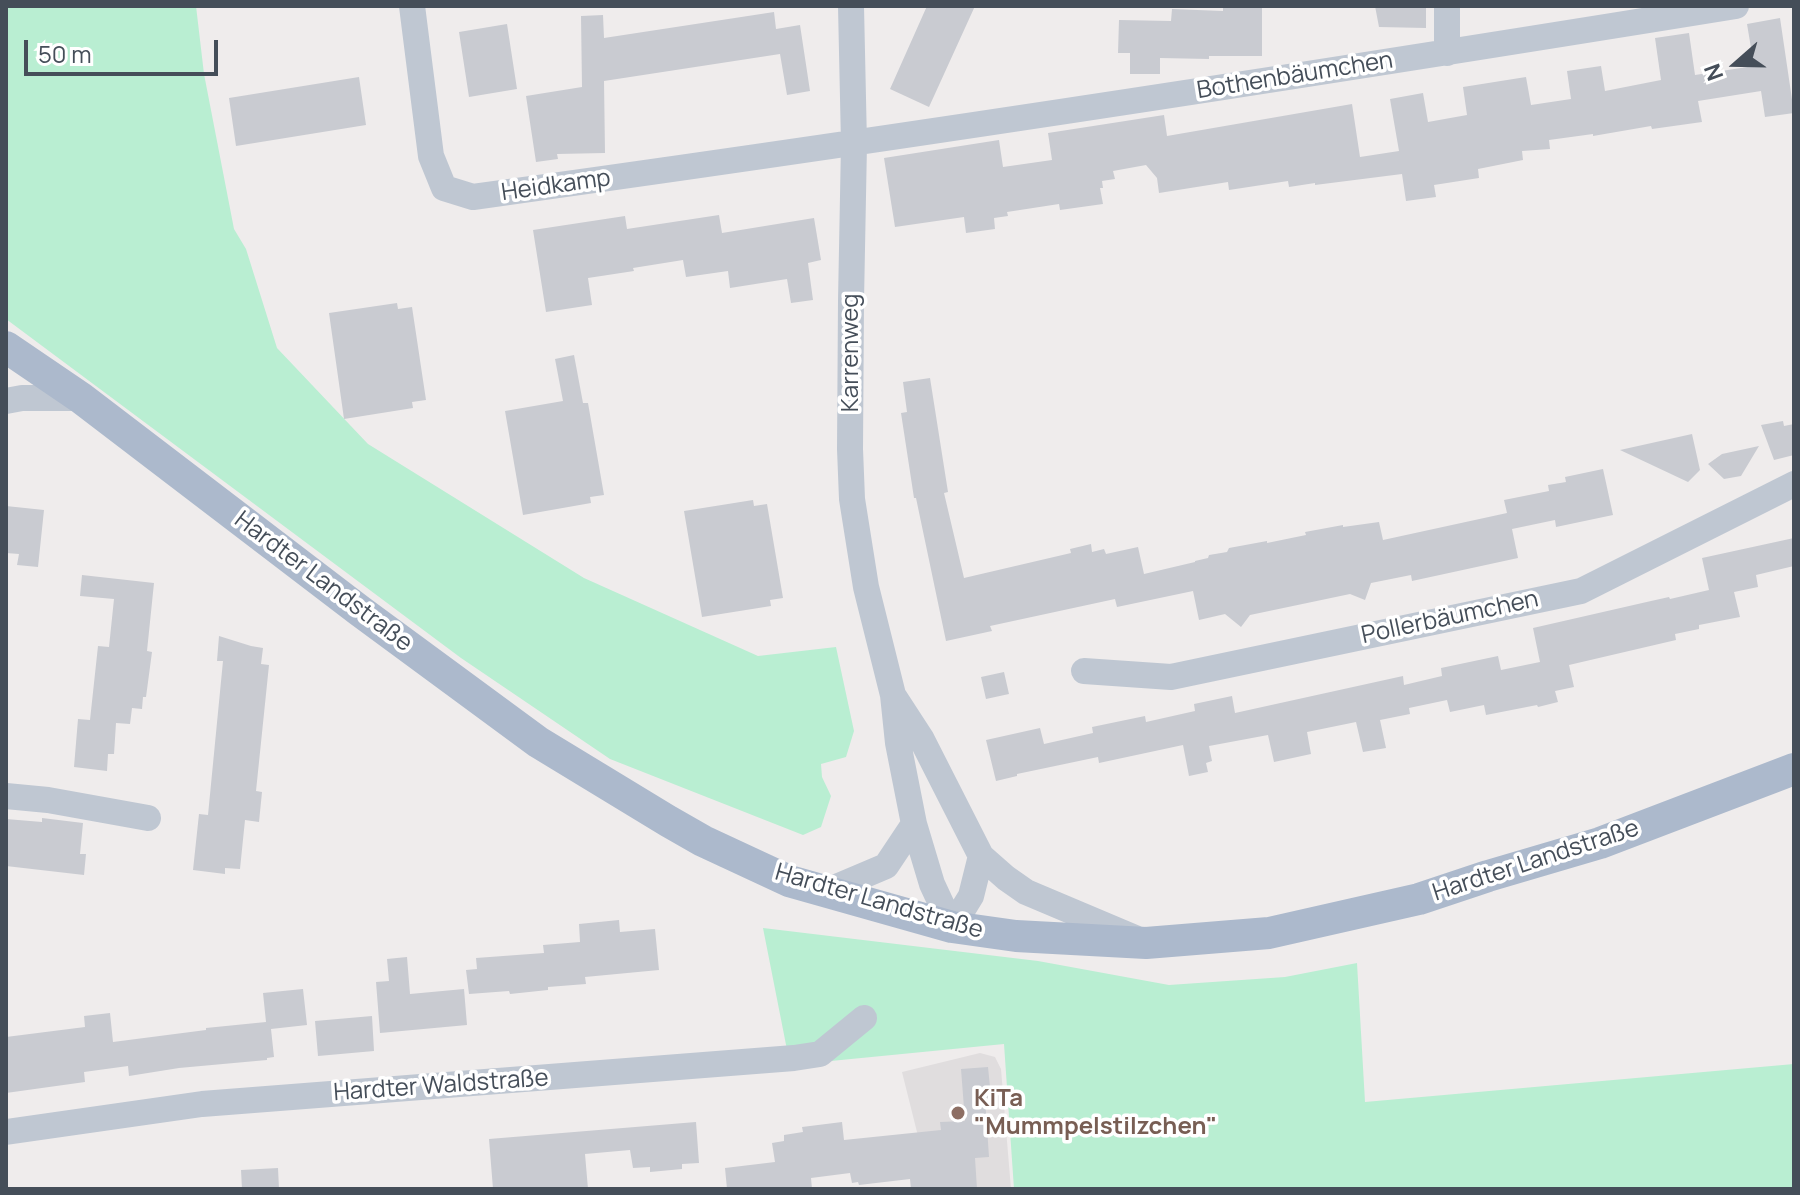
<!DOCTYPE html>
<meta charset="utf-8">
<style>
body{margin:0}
#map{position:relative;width:1800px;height:1195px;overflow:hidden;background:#efecec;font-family:Manrope,sans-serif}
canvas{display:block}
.frame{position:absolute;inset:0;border:8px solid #454e59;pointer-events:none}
.north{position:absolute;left:1696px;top:24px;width:80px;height:80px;-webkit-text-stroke:6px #fff;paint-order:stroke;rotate:250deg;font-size:22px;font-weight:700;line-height:32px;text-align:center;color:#454e59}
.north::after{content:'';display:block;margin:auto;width:28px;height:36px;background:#454e59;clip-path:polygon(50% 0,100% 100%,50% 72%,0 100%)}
.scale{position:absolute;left:24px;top:40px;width:194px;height:36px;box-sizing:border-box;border:4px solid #454e59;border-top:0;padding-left:10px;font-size:24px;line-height:28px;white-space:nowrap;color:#454e59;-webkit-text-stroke:6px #fff;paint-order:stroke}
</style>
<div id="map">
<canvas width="1800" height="1195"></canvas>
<div class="frame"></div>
<div class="north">N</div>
<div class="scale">50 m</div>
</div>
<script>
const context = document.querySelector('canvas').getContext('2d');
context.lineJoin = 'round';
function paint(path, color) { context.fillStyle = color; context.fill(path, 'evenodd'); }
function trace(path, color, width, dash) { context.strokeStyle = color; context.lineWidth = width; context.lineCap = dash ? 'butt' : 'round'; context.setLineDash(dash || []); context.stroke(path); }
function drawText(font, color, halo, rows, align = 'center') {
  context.font = font + ' Manrope,sans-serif'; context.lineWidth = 7; context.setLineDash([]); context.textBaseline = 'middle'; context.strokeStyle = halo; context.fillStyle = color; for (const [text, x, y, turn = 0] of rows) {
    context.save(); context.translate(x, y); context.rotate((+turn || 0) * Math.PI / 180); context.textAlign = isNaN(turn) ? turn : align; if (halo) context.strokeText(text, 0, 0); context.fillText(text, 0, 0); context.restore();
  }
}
const education = new Path2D(`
 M 980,1053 L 995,1057 L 1001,1069 L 1011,1189 L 925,1189 L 923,1156 L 902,1072 Z`);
const green = new Path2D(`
 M 6,6 L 196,6 L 204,74 L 234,229 L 246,249 L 277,348 L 368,444 L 584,578 L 758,656 L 836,647 L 854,731 L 846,757 L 821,764 L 822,777 L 831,796 L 821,827 L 803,835 L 610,759 L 461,658 L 6,319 Z
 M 763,928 L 1038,961 L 1169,985 L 1285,977 L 1357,963 L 1365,1102 L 1794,1064 L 1794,1189 L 1014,1189 L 1004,1044 L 790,1065 Z`);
const building = new Path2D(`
 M 927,6 L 975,6 L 929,107 L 890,89 Z
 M 1223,6 L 1262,6 L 1262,56 L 1209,56 L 1209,59 L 1160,58 L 1160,74 L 1130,74 L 1130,53 L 1118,53 L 1119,20 L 1171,21 L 1172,9 L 1223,11 Z
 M 1375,6 L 1426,6 L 1426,28 L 1379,27 Z
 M 774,12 L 776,29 L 800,25 L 810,91 L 787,95 L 780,54 L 604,81 L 605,153 L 557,154 L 558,159 L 536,162 L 526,96 L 582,87 L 581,16 L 603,15 L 604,38 Z
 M 1780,18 L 1794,113 L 1765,117 L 1761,91 L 1698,101 L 1702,122 L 1652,129 L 1651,126 L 1593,136 L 1593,134 L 1549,140 L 1550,149 L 1522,151 L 1523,160 L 1478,169 L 1479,178 L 1434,185 L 1436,197 L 1406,201 L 1402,174 L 1315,185 L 1315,183 L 1289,187 L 1288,181 L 1229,190 L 1228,182 L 1159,193 L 1157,178 L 1146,165 L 1113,171 L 1115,179 L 1102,181 L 1103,188 L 1100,188 L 1103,204 L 1060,210 L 1059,204 L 1007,212 L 1008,216 L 994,218 L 995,229 L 966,233 L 964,217 L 895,227 L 884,158 L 999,140 L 1003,167 L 1052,160 L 1048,133 L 1164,115 L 1167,136 L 1352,104 L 1360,157 L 1399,151 L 1390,99 L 1423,93 L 1428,122 L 1467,115 L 1463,87 L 1526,77 L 1531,105 L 1571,99 L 1567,71 L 1601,66 L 1605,91 L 1661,80 L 1655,38 L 1689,33 L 1695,75 L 1754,66 L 1747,24 Z
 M 507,24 L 517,89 L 469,97 L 459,32 Z
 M 359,77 L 366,125 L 236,146 L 229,98 Z
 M 719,215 L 722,233 L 814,218 L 821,260 L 808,263 L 813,300 L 791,303 L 787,279 L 730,288 L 728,271 L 686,277 L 683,260 L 633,268 L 634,271 L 588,278 L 592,305 L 546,312 L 533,230 L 625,216 L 627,229 Z
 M 397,303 L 398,309 L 412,307 L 426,400 L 412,402 L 413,408 L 344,419 L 329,313 Z
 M 574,355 L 583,403 L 588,403 L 604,495 L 590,497 L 591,503 L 523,515 L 505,411 L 563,401 L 555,359 Z
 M 930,378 L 948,492 L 944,493 L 964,578 L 1071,553 L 1070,549 L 1091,544 L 1092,552 L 1104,549 L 1106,554 L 1138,547 L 1144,574 L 1195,562 L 1195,561 L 1208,558 L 1209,555 L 1227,552 L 1229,548 L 1267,541 L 1267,543 L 1306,535 L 1305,532 L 1343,525 L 1343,527 L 1379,522 L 1383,540 L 1507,513 L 1504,500 L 1549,491 L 1548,485 L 1566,482 L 1565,477 L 1603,469 L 1613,515 L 1556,527 L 1555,520 L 1512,529 L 1518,558 L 1412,581 L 1411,575 L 1371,583 L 1365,600 L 1350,594 L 1250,615 L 1241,627 L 1225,614 L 1199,620 L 1193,591 L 1117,607 L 1115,599 L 990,626 L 992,631 L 946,641 L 916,498 L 914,498 L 901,413 L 907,412 L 903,382 Z
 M 1783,421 L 1784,426 L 1794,424 L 1794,455 L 1774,460 L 1761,425 Z
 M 1692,434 L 1700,470 L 1688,482 L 1620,450 Z
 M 1759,446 L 1741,476 L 1724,479 L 1708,464 L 1722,454 Z
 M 753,500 L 754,506 L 767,504 L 783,598 L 770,600 L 771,606 L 702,617 L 684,511 Z
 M 6,506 L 44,510 L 38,567 L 17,565 L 19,554 L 6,553 Z
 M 1794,538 L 1794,566 L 1756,575 L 1758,587 L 1734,592 L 1740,617 L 1699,625 L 1699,629 L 1675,634 L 1676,640 L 1569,665 L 1574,687 L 1555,691 L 1558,702 L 1538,707 L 1537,705 L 1486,715 L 1484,705 L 1450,712 L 1447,700 L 1409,708 L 1410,714 L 1380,720 L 1386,748 L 1363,752 L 1356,722 L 1307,732 L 1311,754 L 1274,762 L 1268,735 L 1209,746 L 1212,761 L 1206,763 L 1208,772 L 1189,776 L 1183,745 L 1099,763 L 1098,757 L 1017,774 L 1017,776 L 996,781 L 986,740 L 1040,728 L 1044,744 L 1093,733 L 1092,727 L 1145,716 L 1146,722 L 1195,711 L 1194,704 L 1232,696 L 1235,713 L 1403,676 L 1404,685 L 1442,676 L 1441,668 L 1498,656 L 1501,670 L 1540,662 L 1533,628 L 1651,601 L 1669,597 L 1670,599 L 1709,590 L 1702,558 Z
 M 82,575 L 154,583 L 147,651 L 152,652 L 146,697 L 143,697 L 142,709 L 132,708 L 130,724 L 116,723 L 114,754 L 108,754 L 107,771 L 74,767 L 78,719 L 90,720 L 98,646 L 109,647 L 114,599 L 80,596 Z
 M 219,636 L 251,646 L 263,648 L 261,664 L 269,665 L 256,791 L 262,792 L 259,822 L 245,820 L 240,869 L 225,868 L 225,874 L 193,870 L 199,814 L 208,815 L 223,661 L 217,661 Z
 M 1004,672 L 1009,694 L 986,699 L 981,677 Z
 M 42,818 L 83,823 L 80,854 L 86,854 L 84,875 L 6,866 L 6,819 L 42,822 Z
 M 619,920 L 620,932 L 655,929 L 659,970 L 585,977 L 586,984 L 548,987 L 548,990 L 510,994 L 509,991 L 469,994 L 466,970 L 477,969 L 476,958 L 544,953 L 543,945 L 580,942 L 579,924 Z
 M 407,957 L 410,994 L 464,989 L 467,1025 L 380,1033 L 376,982 L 389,981 L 387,959 Z
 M 303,989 L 307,1025 L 271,1029 L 274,1057 L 267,1058 L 267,1060 L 179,1068 L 129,1076 L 128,1066 L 84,1072 L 85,1082 L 6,1093 L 6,1037 L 85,1027 L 84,1016 L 110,1013 L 113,1042 L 206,1030 L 206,1028 L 266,1022 L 263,993 Z
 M 372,1016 L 374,1051 L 318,1056 L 315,1021 Z
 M 988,1067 L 991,1097 L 985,1098 L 989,1157 L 975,1158 L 977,1189 L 911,1189 L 910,1179 L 859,1185 L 858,1182 L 852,1183 L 850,1173 L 811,1178 L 812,1189 L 727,1189 L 725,1168 L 775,1162 L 772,1143 L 784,1141 L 784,1135 L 803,1132 L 802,1127 L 842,1122 L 844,1140 L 941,1130 L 940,1122 L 965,1121 L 961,1069 Z
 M 696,1122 L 699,1163 L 682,1164 L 682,1169 L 650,1172 L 650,1167 L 633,1168 L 630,1150 L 585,1154 L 588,1189 L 493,1189 L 489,1139 Z
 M 278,1168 L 279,1189 L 242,1189 L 241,1170 Z`);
const minor = new Path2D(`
 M 412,6 L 431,156 L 444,188 L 473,197 C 895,139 1316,74 1736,6
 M 851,6 L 854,144 L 851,301 L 850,449 L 852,499 L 866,587 L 893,695 L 898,743 L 914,824 L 932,884 L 952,927
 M 1447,6 L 1447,53
 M 6,401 L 22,398 L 81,398
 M 1084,671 L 1171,677 L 1581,591 L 1794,484
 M 895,698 L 921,738 L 981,856 L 1006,878 L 1026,892 L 1135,938
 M 6,796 L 48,800 L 148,818
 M 827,891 L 886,866 L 914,824
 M 952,927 L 971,896 L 981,856
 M 6,1132 L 202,1104 L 794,1058 L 820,1054 L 864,1018`);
const major = new Path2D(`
 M 6,347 L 81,398 L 360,611 L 538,742 L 668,821 L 703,841 L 789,881 L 952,927 L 1016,936 L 1146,943 L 1269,933 L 1419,899 L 1488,876 L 1600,843 L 1794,769`);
const markers = [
 [958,1113,8,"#8d6e63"]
];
const streetNames = [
 ["Bothenbäumchen",1295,76,-9],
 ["Heidkamp",556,186,-8],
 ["Karrenweg",851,353,-90],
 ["Hardter Landstraße",323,582,37],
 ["Pollerbäumchen",1450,618,-12],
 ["Hardter Landstraße",1536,861,-18],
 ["Hardter Landstraße",879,902,16],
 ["Hardter Waldstraße",441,1086,-4]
];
const educationNames = [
 ["KiTa",974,1099],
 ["\"Mummpelstilzchen\"",974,1127]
];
paint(education, '#e0ddde');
paint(green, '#b9eed2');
paint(building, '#c9cbd1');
trace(minor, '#bfc7d2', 26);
trace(major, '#acb9cc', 32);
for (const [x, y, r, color] of markers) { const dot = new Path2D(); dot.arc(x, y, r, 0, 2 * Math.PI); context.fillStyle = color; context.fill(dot); trace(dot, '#fff', 3); }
drawText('24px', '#454e59', '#fff', streetNames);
drawText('bold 24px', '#785e54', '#fff', educationNames, 'left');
</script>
